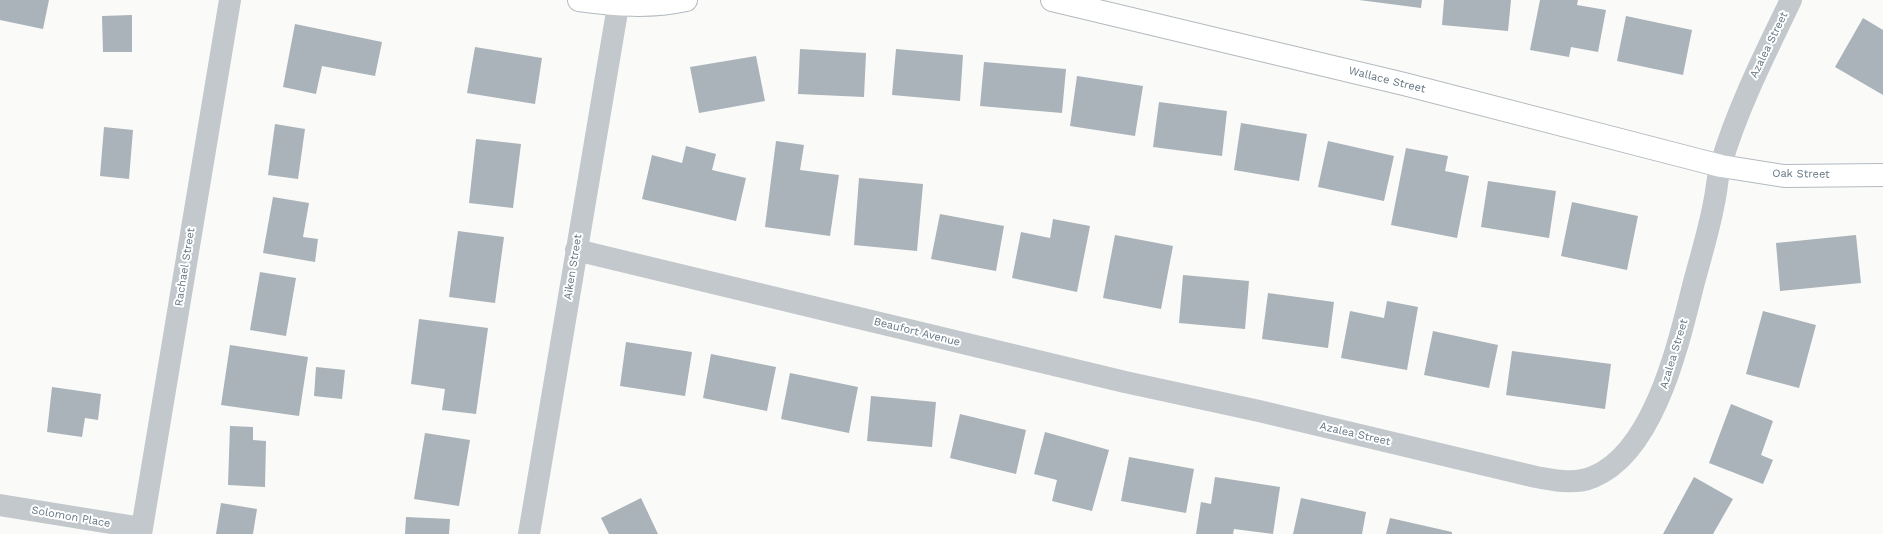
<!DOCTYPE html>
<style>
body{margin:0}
canvas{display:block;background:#fafaf8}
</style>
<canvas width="1883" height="534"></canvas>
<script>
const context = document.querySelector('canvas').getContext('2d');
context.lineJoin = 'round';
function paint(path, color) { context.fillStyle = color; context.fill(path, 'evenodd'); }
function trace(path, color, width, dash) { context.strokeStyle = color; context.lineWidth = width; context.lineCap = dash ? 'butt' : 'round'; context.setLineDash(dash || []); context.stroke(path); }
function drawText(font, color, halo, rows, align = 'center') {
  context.font = font + ' "Work Sans",sans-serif'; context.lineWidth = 4; context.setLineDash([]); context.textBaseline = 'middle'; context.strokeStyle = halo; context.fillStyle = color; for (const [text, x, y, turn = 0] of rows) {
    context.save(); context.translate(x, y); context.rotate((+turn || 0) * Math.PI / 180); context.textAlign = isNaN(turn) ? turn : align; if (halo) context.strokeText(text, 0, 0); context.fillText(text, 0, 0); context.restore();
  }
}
const building = new Path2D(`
 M 0,0 L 49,0 L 43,29 L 0,20 Z
 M 1359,0 L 1422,0 L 1421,8 Z
 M 1444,0 L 1511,0 L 1508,31 L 1442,25 Z
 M 1540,0 L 1578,0 L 1577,5 L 1606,10 L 1598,52 L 1571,47 L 1569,57 L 1530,50 Z
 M 132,15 L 132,52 L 103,52 L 102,16 Z
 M 1626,16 L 1692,30 L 1683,75 L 1617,61 Z
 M 1863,18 L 1883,30 L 1883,95 L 1835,67 Z
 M 295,24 L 382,42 L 375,76 L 322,66 L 316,94 L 283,87 Z
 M 475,47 L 542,58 L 535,104 L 467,93 Z
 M 800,49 L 866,53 L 864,97 L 798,94 Z
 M 896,49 L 963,55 L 960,101 L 892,95 Z
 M 756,56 L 765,101 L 699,113 L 690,67 Z
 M 984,62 L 1066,69 L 1062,113 L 980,106 Z
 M 1077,76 L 1143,86 L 1135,136 L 1070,126 Z
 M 1159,102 L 1227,111 L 1222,156 L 1153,147 Z
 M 1241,123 L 1307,134 L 1299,181 L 1234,170 Z
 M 275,124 L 305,129 L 298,179 L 268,175 Z
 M 104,127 L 133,130 L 129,179 L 100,176 Z
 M 476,139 L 521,144 L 513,208 L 469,203 Z
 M 776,141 L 804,145 L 800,170 L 839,175 L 830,236 L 765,227 Z
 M 1328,141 L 1394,156 L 1384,201 L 1318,187 Z
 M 686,146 L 716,154 L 712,170 L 746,178 L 736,221 L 642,199 L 652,155 L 682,163 Z
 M 1406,148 L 1448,156 L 1445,171 L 1469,176 L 1457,238 L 1391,225 Z
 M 859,178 L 923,184 L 917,251 L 854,245 Z
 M 1488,181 L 1556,191 L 1549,238 L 1481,227 Z
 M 273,197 L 309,203 L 303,237 L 318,239 L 315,262 L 263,253 Z
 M 1572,202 L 1638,216 L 1627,270 L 1561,256 Z
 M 940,214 L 1004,226 L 996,271 L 931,259 Z
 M 1053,219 L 1090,226 L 1077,292 L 1012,278 L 1021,232 L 1050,238 Z
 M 458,231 L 504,237 L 495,303 L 449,297 Z
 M 1115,235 L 1173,246 L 1161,309 L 1103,298 Z
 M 1856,235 L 1861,283 L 1780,291 L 1776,243 Z
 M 260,272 L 296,278 L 286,336 L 250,330 Z
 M 1183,275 L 1249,281 L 1245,329 L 1179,323 Z
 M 1268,293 L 1334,302 L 1328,348 L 1262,339 Z
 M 1387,301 L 1418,307 L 1407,370 L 1341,358 L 1350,311 L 1384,318 Z
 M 1763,311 L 1816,325 L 1799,388 L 1746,374 Z
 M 419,319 L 488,328 L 476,414 L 442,410 L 445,389 L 411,384 Z
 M 1433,331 L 1498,345 L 1489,388 L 1424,375 Z
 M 626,342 L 692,352 L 685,396 L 620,386 Z
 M 230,345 L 308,357 L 299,416 L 221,405 Z
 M 1512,351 L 1611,364 L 1605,409 L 1506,395 Z
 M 711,354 L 776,367 L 767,411 L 703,398 Z
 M 316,367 L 345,370 L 342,399 L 314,396 Z
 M 790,373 L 858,387 L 849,433 L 781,419 Z
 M 52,387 L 101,394 L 98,420 L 85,418 L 82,437 L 47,432 Z
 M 871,396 L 936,402 L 932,447 L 867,441 Z
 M 1731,404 L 1773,421 L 1761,455 L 1773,460 L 1763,484 L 1709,463 Z
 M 960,414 L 1026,430 L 1016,474 L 950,458 Z
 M 230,426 L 253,427 L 253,440 L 266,441 L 265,487 L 228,485 Z
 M 1045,432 L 1109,450 L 1092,511 L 1052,501 L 1057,480 L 1034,474 Z
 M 425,433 L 470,440 L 459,506 L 414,499 Z
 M 1129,457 L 1194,469 L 1186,513 L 1121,501 Z
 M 1215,477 L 1280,487 L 1273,534 L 1234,529 L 1233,534 L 1196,534 L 1201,502 L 1211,504 Z
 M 1694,477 L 1733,499 L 1713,534 L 1663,534 Z
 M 641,498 L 658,534 L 609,534 L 601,518 Z
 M 1301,498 L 1366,512 L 1362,534 L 1293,534 Z
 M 221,503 L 257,509 L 253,534 L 216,534 Z
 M 406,517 L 450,519 L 449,534 L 405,534 Z
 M 1390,518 L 1452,532 L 1452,534 L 1386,534 Z`);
const street = new Path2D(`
 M 576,250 L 1125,382 L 1259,411 L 1536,477 C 1554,480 1574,485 1593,477 C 1655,452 1679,341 1694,282 C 1701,256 1709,230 1714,203 C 1717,190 1717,177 1721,164 C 1738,107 1765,54 1791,0
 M 0,505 L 142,528
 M 141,534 L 230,0
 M 529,534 L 619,0`);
const secondary = new Path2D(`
 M 579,0 C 616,5 649,8 686,0
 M 1052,0 L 1404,84 L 1721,166 L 1784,176 L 1883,175`);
const streetNames = [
 ["Azalea Street",1769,45,-64],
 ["Wallace Street",1387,80,14],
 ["Oak Street",1801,174,1],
 ["Rachael Street",185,267,-81],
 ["Aiken Street",573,267,-81],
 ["Beaufort Avenue",917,332,14],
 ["Azalea Street",1674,354,-73],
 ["Azalea Street",1355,434,13],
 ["Solomon Place",71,517,10]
];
paint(building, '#aab3b9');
trace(secondary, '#b3babf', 24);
trace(street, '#c3c8cc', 22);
trace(secondary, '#fff', 22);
drawText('11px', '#657683', '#fff', streetNames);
</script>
